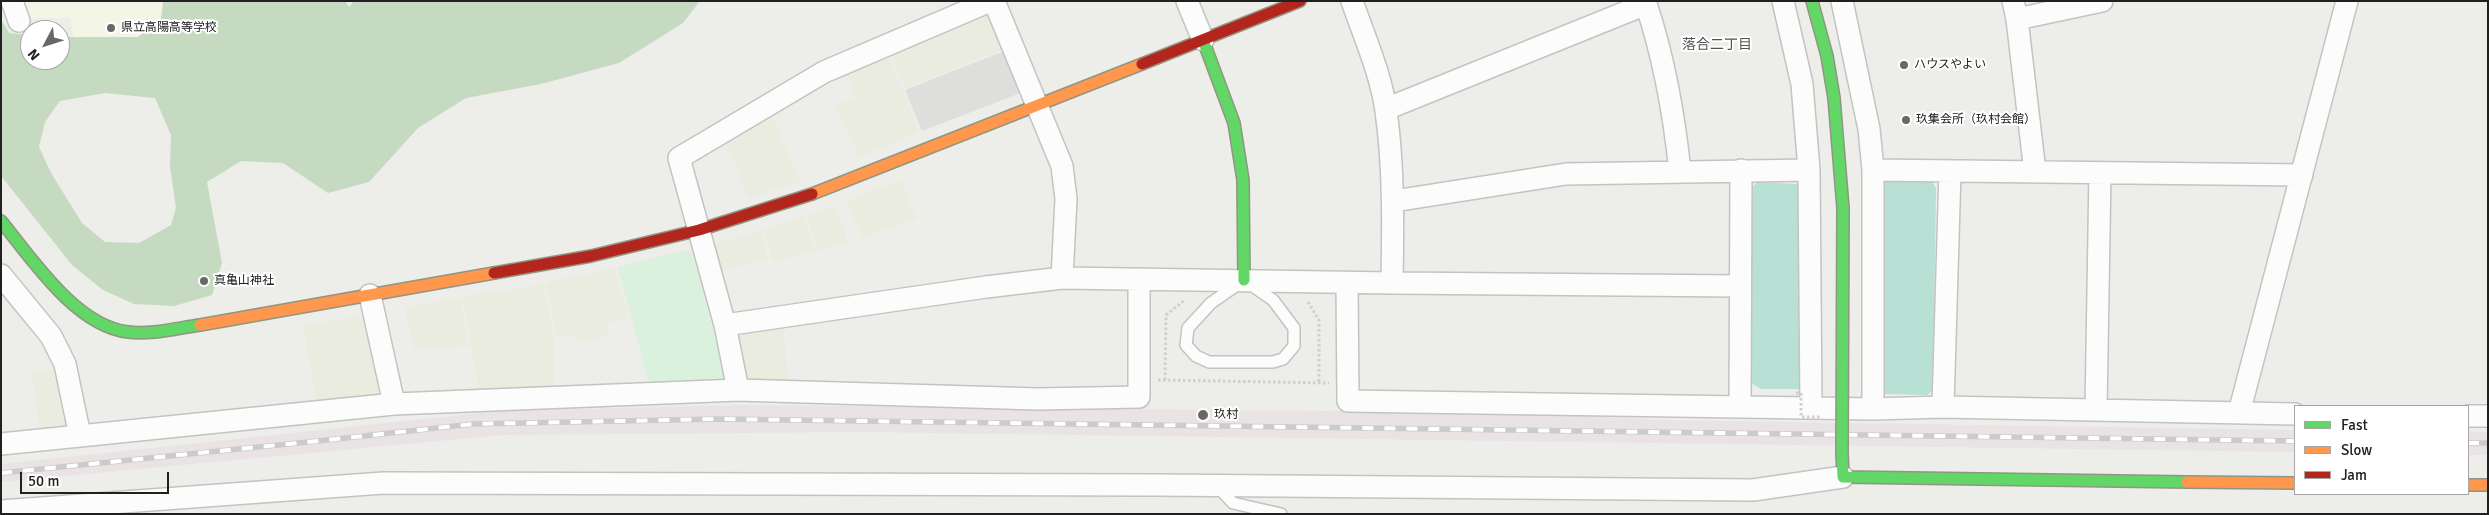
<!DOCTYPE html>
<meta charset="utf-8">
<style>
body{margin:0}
#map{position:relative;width:2489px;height:515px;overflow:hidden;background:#edede9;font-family:Signika,sans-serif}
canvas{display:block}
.frame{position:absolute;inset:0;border:2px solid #202020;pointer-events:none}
.legend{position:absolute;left:2294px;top:405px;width:175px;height:90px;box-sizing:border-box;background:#fff;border:1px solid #a6a6a6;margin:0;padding:6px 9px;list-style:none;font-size:15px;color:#202020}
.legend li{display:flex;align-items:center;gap:10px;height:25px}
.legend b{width:25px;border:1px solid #a6a6a6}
.north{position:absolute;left:20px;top:20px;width:50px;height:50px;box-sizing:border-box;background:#fff;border:1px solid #a6a6a6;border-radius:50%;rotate:230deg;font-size:14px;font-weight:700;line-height:20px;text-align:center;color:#202020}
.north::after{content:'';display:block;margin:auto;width:18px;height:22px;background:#686866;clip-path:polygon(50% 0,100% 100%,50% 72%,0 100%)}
.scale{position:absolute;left:20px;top:472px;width:149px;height:22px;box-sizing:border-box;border:2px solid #202020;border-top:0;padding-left:6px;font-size:15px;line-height:18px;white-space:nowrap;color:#202020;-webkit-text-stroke:4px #fff;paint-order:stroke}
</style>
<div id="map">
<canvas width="2489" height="515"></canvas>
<div class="frame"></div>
<ul class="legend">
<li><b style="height:6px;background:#63d668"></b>Fast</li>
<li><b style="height:6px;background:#ff974d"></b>Slow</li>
<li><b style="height:6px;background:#b3261e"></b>Jam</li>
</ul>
<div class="north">N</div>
<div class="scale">50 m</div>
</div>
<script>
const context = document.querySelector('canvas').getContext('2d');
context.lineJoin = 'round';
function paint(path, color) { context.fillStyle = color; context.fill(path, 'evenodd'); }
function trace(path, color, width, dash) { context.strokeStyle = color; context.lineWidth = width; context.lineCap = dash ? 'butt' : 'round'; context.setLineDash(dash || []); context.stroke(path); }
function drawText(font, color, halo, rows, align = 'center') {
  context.font = font + ' Signika,"Noto Sans JP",sans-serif'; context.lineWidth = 4; context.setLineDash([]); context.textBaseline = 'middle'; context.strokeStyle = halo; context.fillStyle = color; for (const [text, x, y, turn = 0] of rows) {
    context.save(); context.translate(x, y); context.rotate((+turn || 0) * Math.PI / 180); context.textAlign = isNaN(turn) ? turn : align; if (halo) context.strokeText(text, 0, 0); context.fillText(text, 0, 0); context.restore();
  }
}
const industrial = new Path2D(`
 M 743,405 L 1520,413 L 1663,420 L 2295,430 L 2295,452 L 863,432 L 503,435 L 1,482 L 1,464 L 499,411 Z
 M 2468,432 L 2488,432 L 2488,455 L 2468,455 Z`);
const education = new Path2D(`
 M 21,1 L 163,1 L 161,19 L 138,37 L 74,38 L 70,18 L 29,18 Z`);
const farmland = new Path2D(`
 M 981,13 L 993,17 L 1005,48 L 905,88 L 890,51 Z
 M 887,52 L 919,132 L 859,157 L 836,106 L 855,97 L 844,70 Z
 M 771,114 L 800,181 L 749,198 L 725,139 Z
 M 900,180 L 917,219 L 862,237 L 847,201 Z
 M 835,206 L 848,242 L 817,250 L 806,216 Z
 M 803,217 L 815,251 L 773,261 L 763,230 Z
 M 760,231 L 768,258 L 721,270 L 714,251 L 718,243 Z
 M 614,268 L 629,318 L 606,323 L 608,336 L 579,342 L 576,335 L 557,336 L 545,283 Z
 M 543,284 L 554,337 L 554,386 L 479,389 L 463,297 Z
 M 461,298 L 468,346 L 414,348 L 405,308 Z
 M 359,317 L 367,323 L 379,389 L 375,397 L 317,405 L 303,326 Z
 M 783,325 L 788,383 L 750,383 L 745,377 L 737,336 L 742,330 Z
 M 56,367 L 69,426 L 40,430 L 32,373 Z`);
const forest = new Path2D(`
 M 163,1 L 345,1 L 349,7 L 354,1 L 700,1 L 683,23 L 619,63 L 541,84 L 466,98 L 418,128 L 369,182 L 328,193 L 283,163 L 241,161 L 207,182 L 222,263 L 212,295 L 174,306 L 134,304 L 103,290 L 72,265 L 1,176 L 1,19 L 9,33 L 30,35 L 30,60 L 60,60 L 60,37 L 138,37 L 161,19 ZM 105,93 L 155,98 L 171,135 L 170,166 L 176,208 L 171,225 L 139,243 L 105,242 L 82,223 L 51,173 L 39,147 L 45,122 L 60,101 Z`);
const park = new Path2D(`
 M 686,250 L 692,253 L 726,375 L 720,383 L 649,383 L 618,267 Z`);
const pitch = new Path2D(`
 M 1883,179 L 1932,182 L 1936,188 L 1933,390 L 1928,395 L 1883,394 Z
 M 1758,182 L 1799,184 L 1803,389 L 1761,389 L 1748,381 L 1751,188 Z`);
const parking = new Path2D(`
 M 1007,50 L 1022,87 L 1018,94 L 922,131 L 905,90 Z`);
const path = new Path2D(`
 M 1308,302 L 1319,320 L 1319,383
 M 1158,380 L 1329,383
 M 1165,380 L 1166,315 L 1185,300`);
const lane = new Path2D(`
 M 1244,280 L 1273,300 L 1294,328 L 1294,346 L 1283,359 L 1273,362 L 1209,362 L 1196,356 L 1186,345 L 1188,328 L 1211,303 Z
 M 1217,486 L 1233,503 L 1281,514`);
const street = new Path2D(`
 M 12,1 L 19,21
 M 994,1 L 1062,166 L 1066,199 L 1062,278
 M 1187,1 L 1203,40
 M 1645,1 C 1664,57 1674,113 1680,172
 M 1783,1 L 1802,84 L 1809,170 L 1811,408
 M 1842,1 L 1869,129 L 1873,170 L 1873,409
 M 2013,1 L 2017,19 L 2035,172
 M 2017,19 L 2102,1
 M 1386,109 L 1646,4
 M 1873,170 L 2302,175
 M 1394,201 L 1566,174 L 1809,170
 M 1,275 L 51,336 L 65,364 L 80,436
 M 1347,283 L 1348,401 L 1873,409 L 1943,407 L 2295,414
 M 1392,283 L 1740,286
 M 370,295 L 394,404
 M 725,325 L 986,287 L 1062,278 L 1392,283 C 1393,225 1394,168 1386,111 C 1381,74 1364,36 1352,1
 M 738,390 L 725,325 L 679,158 L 824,72 L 990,1
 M 1740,407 L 1741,170
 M 1943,407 L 1950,171
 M 2096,409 L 2100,173
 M 2239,413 L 2347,1
 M 2468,416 L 2488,416
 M 1,444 L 394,404 L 738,390 L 1038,399 L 1139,397 L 1139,279
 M 1,511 L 383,483 L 1156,485 L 1753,490 L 1843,477`);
const fast = new Path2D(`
 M 1812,1 L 1827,56 L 1834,98
 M 1203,40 L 1234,123 L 1243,180 L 1244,280
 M 1,221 C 32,259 76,326 128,332 C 152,335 177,328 200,325
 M 1842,453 L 1843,477 L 2187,482`);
const slow = new Path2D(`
 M 812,194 L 1142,64
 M 200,325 L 494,273
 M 2187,482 L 2295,483
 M 2468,485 L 2488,485`);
const jam = new Path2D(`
 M 1142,64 L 1300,1
 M 494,273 L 591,256 L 699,230 L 812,194`);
const rail = new Path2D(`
 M 2468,443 L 2488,443
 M 1,473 L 318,441 L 473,424 L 719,419 L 2295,441`);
const pathBridge = new Path2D(`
 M 1796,393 L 1801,393 L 1801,417 L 1820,417`);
const fastBridge = new Path2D(`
 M 1834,98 L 1843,208 L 1842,453`);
const markers = [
 [111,28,5,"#686866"],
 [1904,65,5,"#686866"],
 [1906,120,5,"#686866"],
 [204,281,5,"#686866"],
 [1203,415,6,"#686866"]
];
const poiNames = [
 ["県立高陽高等学校",121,28],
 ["ハウスやよい",1914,65],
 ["玖集会所（玖村会館）",1916,120],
 ["真亀山神社",214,281],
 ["玖村",1214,415]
];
const neighbourhoodNames = [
 ["落合二丁目",1717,45]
];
paint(industrial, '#eae3e6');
paint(education, '#f3f5e6');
paint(farmland, '#e9ecde');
paint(forest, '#c6dac1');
paint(park, '#d9f1dd');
paint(pitch, '#b9e0d5');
paint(parking, '#dededc');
trace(lane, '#c3c3c1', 14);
trace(street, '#c3c3c1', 24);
trace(fast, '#919683', 14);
trace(slow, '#919683', 14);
trace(jam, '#919683', 14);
trace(path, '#d6ccc9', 3, [2.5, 2.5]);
trace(lane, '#fcfcfc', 11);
trace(street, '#fcfcfc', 21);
trace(fast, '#63d668', 11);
trace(slow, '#ff974d', 11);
trace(jam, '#b3261e', 11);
trace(rail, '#cbcbca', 5.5);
trace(rail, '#fff', 4, [11]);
trace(fastBridge, '#919683', 14, []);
trace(pathBridge, '#d6ccc9', 3, [2.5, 2.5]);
trace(fastBridge, '#63d668', 11);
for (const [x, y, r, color] of markers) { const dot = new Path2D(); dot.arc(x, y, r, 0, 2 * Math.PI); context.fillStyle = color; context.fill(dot); trace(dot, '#fff', 2); }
drawText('12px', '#202020', '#fff', poiNames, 'left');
drawText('14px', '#535353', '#fff', neighbourhoodNames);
</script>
